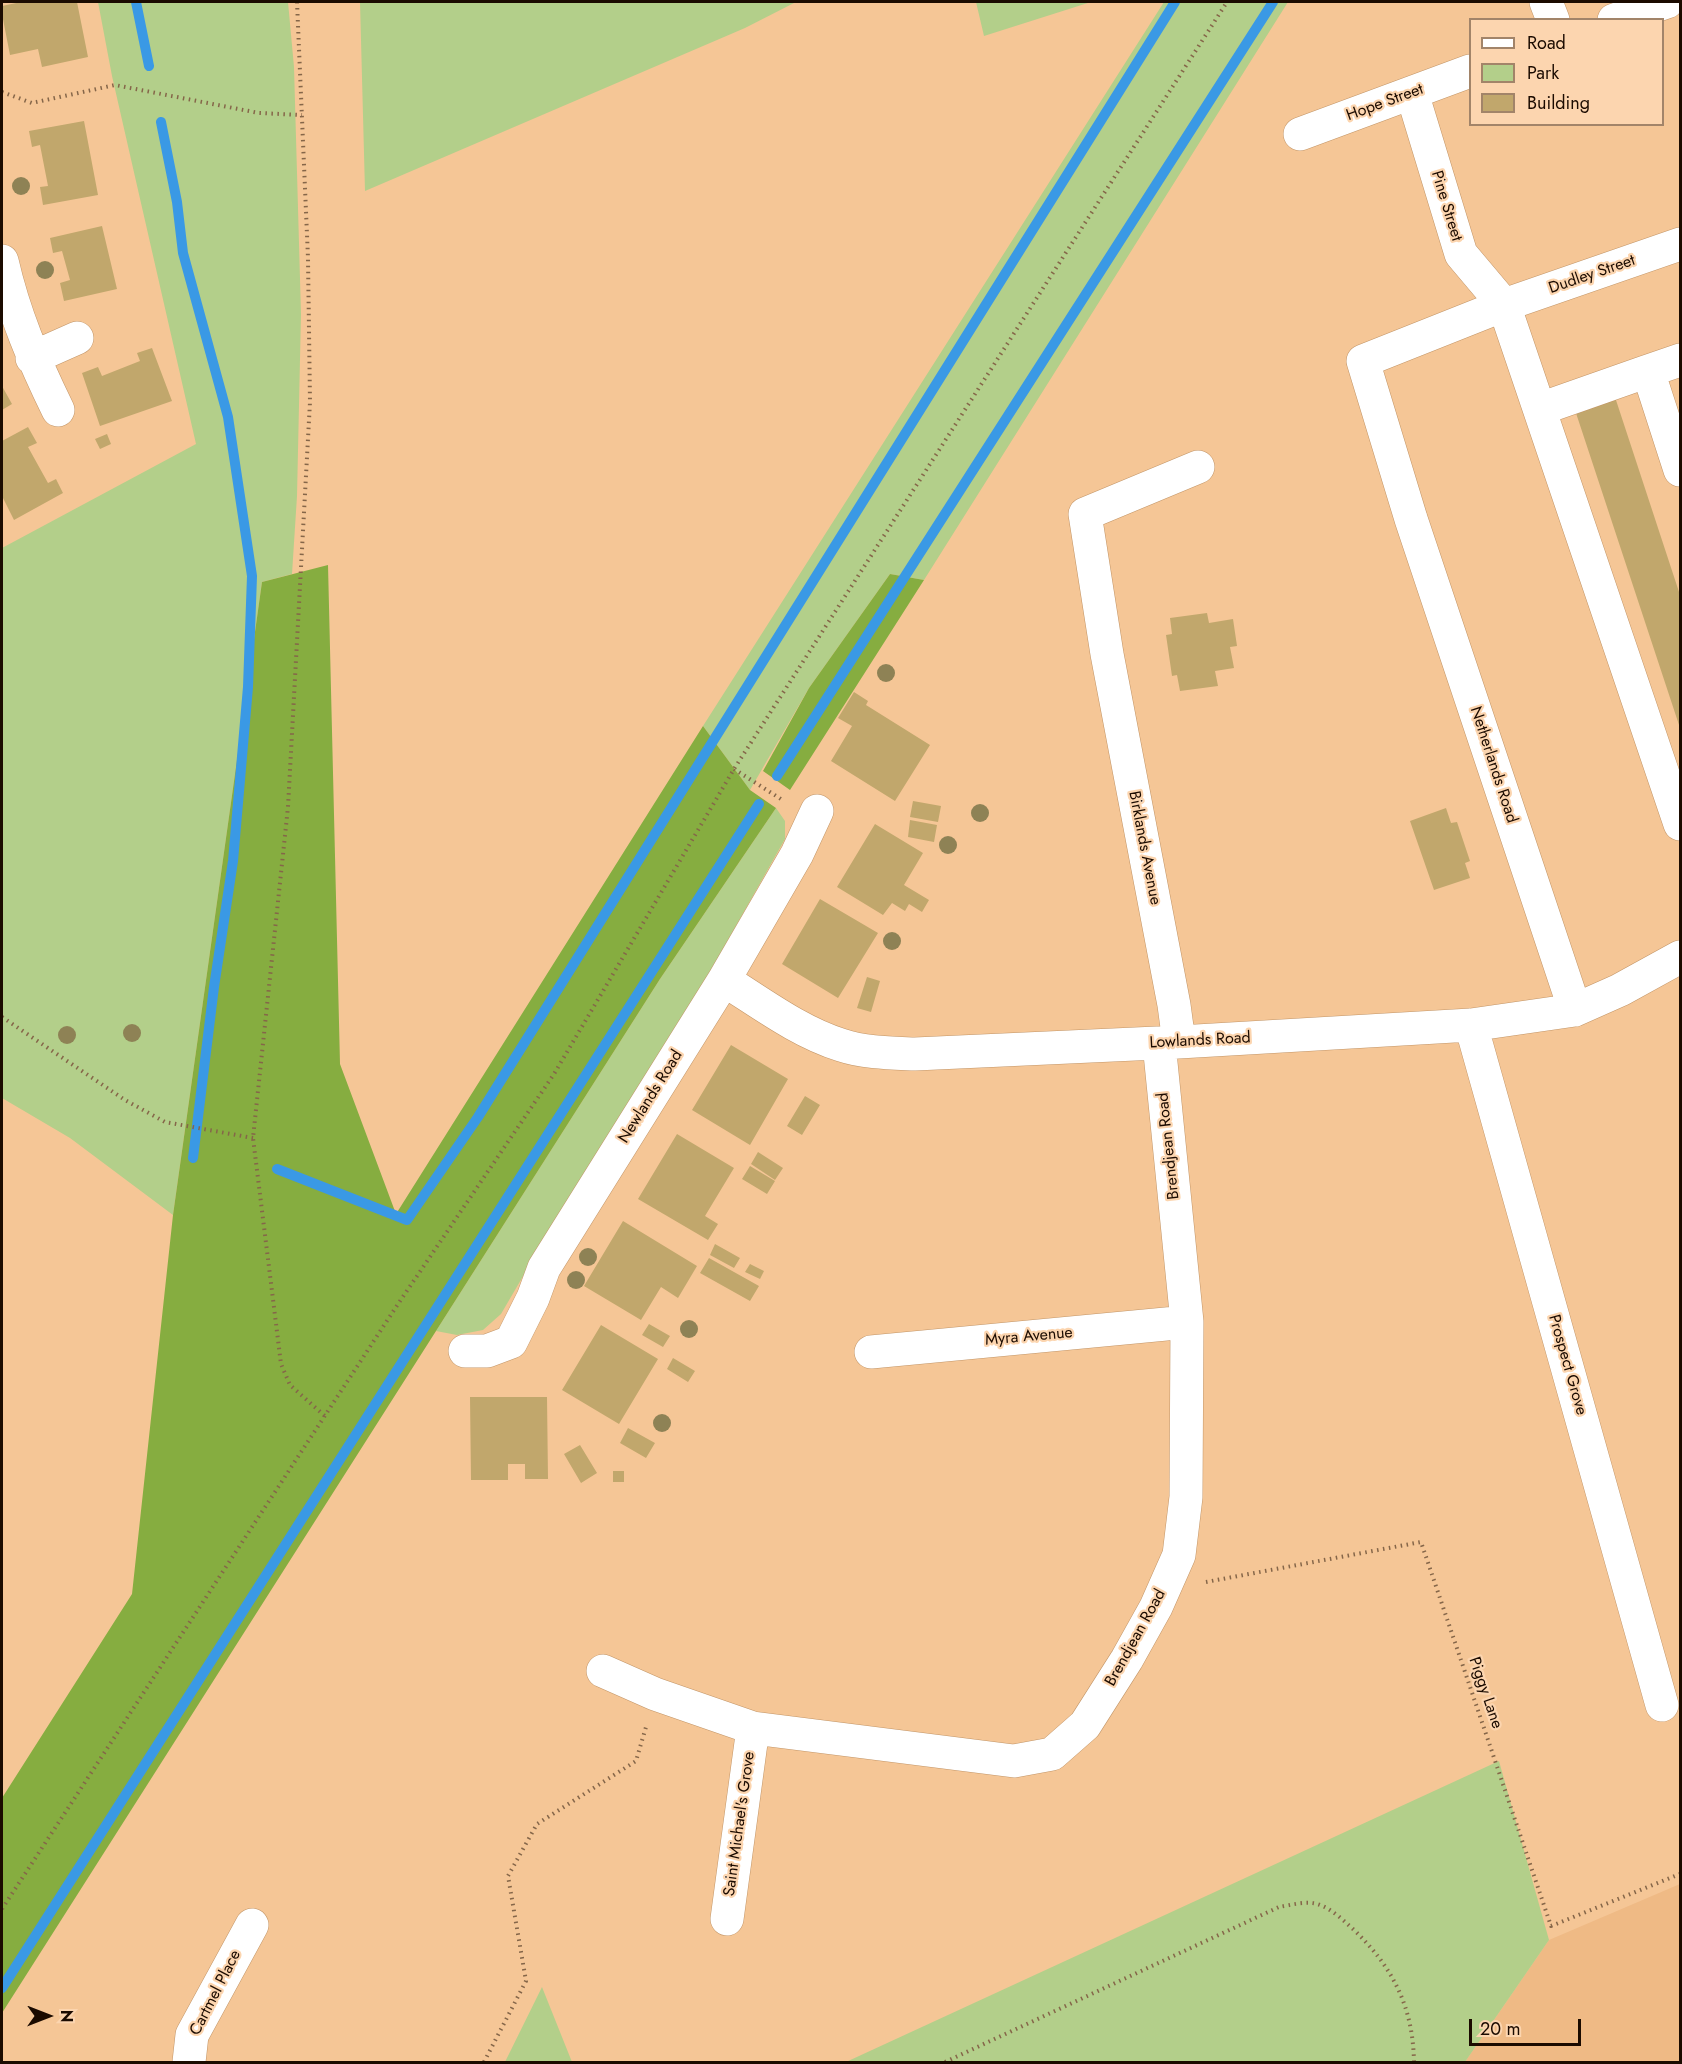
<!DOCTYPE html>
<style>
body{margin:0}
#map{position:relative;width:1682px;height:2064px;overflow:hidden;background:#f5c696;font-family:Jost,sans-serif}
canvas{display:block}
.frame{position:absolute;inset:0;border:3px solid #1b0b00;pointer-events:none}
.legend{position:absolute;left:1469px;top:18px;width:195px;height:108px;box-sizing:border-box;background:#fcd5af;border:2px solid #a28469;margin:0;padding:8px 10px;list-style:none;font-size:18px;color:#1b0b00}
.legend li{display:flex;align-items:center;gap:12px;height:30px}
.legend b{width:30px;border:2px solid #a28469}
.north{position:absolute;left:18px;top:1986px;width:60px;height:60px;-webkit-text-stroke:4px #fcd5af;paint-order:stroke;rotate:90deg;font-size:16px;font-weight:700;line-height:24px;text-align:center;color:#1b0b00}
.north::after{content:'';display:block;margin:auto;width:21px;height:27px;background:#1b0b00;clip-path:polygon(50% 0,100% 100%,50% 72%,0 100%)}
.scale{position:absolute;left:1469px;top:2019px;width:112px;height:27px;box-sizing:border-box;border:3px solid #1b0b00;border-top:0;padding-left:8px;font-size:18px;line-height:21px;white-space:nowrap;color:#1b0b00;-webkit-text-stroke:4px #fcd5af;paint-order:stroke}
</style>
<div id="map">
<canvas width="1682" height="2064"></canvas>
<div class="frame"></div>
<ul class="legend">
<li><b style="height:8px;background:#fff"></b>Road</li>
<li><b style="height:16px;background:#b3cf8a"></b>Park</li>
<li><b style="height:16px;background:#c1a76c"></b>Building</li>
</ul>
<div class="north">N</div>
<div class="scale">20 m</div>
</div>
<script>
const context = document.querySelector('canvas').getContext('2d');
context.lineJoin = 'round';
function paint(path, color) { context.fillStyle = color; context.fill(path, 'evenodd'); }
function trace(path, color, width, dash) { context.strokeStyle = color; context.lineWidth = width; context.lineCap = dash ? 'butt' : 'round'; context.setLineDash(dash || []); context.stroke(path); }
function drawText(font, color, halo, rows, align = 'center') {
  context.font = font + ' Jost,sans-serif'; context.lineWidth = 4.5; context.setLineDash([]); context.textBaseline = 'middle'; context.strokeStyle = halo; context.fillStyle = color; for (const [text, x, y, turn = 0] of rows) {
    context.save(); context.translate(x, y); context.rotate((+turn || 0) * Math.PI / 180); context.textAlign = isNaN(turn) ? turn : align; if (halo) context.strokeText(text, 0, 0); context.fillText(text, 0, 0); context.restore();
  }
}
const built = new Path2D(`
 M 1680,1884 L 1680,2062 L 1465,2062 L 1549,1940 Z`);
const green = new Path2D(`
 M 98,2 L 288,2 L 294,67 L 301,314 L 297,496 L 292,574 L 262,582 L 173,1215 L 70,1138 L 2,1098 L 2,548 L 196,444 L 112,76 Z
 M 360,2 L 796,2 L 745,28 L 365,191 Z
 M 976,2 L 1091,2 L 984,36 Z
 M 1164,2 L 1288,2 L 924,580 L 890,574 L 809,688 L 750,790 L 703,726 Z
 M 776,808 L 785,821 L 785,839 L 697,995 L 543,1242 L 501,1314 L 483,1330 L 457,1335 L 436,1331 L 660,979 Z
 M 1499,1761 L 1549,1940 L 1465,2062 L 846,2062 Z
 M 542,1987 L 572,2062 L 505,2062 Z`);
const forest = new Path2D(`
 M 328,565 L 340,1064 L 396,1214 L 703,726 L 750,790 L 776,808 L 660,979 L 2,2013 L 2,1798 L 132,1594 L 173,1215 L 262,582 Z
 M 890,574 L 924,580 L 790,790 L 763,771 L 809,688 Z`);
const stream = new Path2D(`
 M 136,2 L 149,66
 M 161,122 L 177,202 L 183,253 L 228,417 L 252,576 L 248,687 L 233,861 L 214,987 L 193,1158
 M 777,776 L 1273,2
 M 277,1169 L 407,1220 L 478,1117 L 1175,2
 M 2,1988 L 759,804`);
const building = new Path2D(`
 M 21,2 L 77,2 L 88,57 L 42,67 L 38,49 L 10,55 L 2,14 L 2,6 Z
 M 84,121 L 98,195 L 43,205 L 40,187 L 48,186 L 40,145 L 32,147 L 29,131 Z
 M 102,226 L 117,289 L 64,301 L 60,283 L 70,280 L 62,251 L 53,253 L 50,238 Z
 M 152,348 L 172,401 L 100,426 L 82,373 L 98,367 L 102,376 L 140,361 L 137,353 Z
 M 2,386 L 12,404 L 2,410 Z
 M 1614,394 L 1680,595 L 1680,728 L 1574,407 Z
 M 28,427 L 37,443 L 28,447 L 48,483 L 56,479 L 63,493 L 14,520 L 2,496 L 2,441 Z
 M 107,434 L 111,444 L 100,449 L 95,439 Z
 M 1207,613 L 1209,623 L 1233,619 L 1237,646 L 1230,647 L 1234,668 L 1215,671 L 1218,686 L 1180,691 L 1177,675 L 1172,676 L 1166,635 L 1172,634 L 1170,618 Z
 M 854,692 L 868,701 L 866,705 L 930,745 L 895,801 L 831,761 L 852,726 L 838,718 Z
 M 913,801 L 941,806 L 938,822 L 910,817 Z
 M 1446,808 L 1451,823 L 1457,822 L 1470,861 L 1465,863 L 1470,878 L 1434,890 L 1410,821 Z
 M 910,820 L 937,825 L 934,842 L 908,837 Z
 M 875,824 L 923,853 L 904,885 L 929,900 L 922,912 L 909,904 L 905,911 L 892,903 L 883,915 L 837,887 Z
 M 820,899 L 878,933 L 838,998 L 782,964 Z
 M 867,977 L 880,981 L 871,1012 L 857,1008 Z
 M 731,1045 L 788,1079 L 750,1145 L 692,1110 Z
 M 805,1096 L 820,1105 L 802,1135 L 787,1126 Z
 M 677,1134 L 734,1168 L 705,1216 L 718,1224 L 708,1240 L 638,1199 Z
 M 758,1152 L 783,1168 L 775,1180 L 751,1164 Z
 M 750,1166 L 775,1181 L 767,1194 L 742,1179 Z
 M 623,1221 L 697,1266 L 678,1298 L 661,1287 L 641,1320 L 584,1286 Z
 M 715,1244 L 740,1258 L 734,1268 L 710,1255 Z
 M 709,1258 L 759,1286 L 750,1301 L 700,1273 Z
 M 750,1264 L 764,1271 L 760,1279 L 745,1272 Z
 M 649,1324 L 670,1336 L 663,1347 L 642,1335 Z
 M 601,1325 L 658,1359 L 619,1424 L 562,1390 Z
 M 673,1358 L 695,1371 L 688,1382 L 667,1369 Z
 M 470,1397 L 547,1397 L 548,1479 L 525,1479 L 525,1464 L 508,1464 L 508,1480 L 471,1480 Z
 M 628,1428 L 655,1443 L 646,1458 L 620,1443 Z
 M 580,1445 L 597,1473 L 581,1483 L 564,1454 Z
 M 613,1471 L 624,1471 L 624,1482 L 613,1482 Z`);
const path = new Path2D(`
 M 297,2 L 308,258 L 310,402 L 288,807 L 253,1138 L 281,1364 L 290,1385 L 326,1417
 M 2,92 L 32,103 L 115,85 L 259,113 L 302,115
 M 734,769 L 784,801
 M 2,1017 L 125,1100 L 165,1122 L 253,1138
 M 1206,1582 L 1421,1542 L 1551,1926 L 1680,1874
 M 2,1909 L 398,1304 L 554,1074 L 734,769 L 1227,2
 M 484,2062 L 526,1981 L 508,1876 L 537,1824 L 636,1761 L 646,1727
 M 945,2062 L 1279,1907 C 1291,1905 1308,1900 1320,1905 C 1333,1910 1343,1920 1353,1929 C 1393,1967 1413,2007 1414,2062`);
const minor = new Path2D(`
 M 1546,2 L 1553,20
 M 1614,20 L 1667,2
 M 1412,93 L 1461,254 L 1504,305 L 1680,824
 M 1300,134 L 1470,71
 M 2,261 C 14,314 34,361 58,410
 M 32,358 L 77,338
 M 1680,360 L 1648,371 L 1680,470
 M 1540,409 L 1648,371
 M 724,980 C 761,1003 799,1032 841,1045 C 865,1053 890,1053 915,1054 L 1179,1042 L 1471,1025 L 1575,1010 L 1620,990 L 1680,957
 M 1575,1010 L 1411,519 L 1363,361 L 1504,305 L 1680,244
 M 1471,1025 L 1662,1705
 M 1179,1042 L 1174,1005 L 1107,654 L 1085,514 L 1198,467
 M 465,1351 L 487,1351 L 511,1342 L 533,1298 L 544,1268 L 724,980 L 797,854 L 817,811
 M 871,1352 L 1187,1322
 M 603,1671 L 655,1694 L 753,1728 L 1014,1761 L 1052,1754 L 1085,1725 L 1127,1659 L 1156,1607 L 1179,1555 L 1186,1497 L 1187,1322 L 1159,1043
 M 727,1919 L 753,1728
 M 189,2062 L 192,2035 L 252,1925`);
const trees = [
 [21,186],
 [45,270],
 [886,673],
 [980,813],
 [948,845],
 [892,941],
 [132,1033],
 [67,1035],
 [588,1257],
 [576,1280],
 [689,1329],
 [662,1423]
];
const streetNames = [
 ["Hope Street",1385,103,-20],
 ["Pine Street",1446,206,73],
 ["Dudley Street",1592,275,-19],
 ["Netherlands Road",1493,765,72],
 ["Birklands Avenue",1144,848,79],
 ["Lowlands Road",1200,1041,-3],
 ["Newlands Road",651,1097,-58],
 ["Brendjean Road",1169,1146,-96],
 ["Myra Avenue",1029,1337,-5],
 ["Prospect Grove",1567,1365,74],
 ["Brendjean Road",1136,1638,-61],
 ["Piggy Lane",1485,1693,71],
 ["Saint Michael's Grove",740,1824,-82],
 ["Cartmel Place",216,1993,-63]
];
paint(built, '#efba85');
paint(green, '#b3cf8a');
paint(forest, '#86ad40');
trace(stream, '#3a99e5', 10);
paint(building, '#c1a76c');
trace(minor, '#c29567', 34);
trace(path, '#856649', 4, [1.5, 4.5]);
trace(minor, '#fff', 33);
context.fillStyle = '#8e8255';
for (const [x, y] of trees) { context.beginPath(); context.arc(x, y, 9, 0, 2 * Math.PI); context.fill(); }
drawText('16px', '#1b0b00', '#fcd5af', streetNames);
</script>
